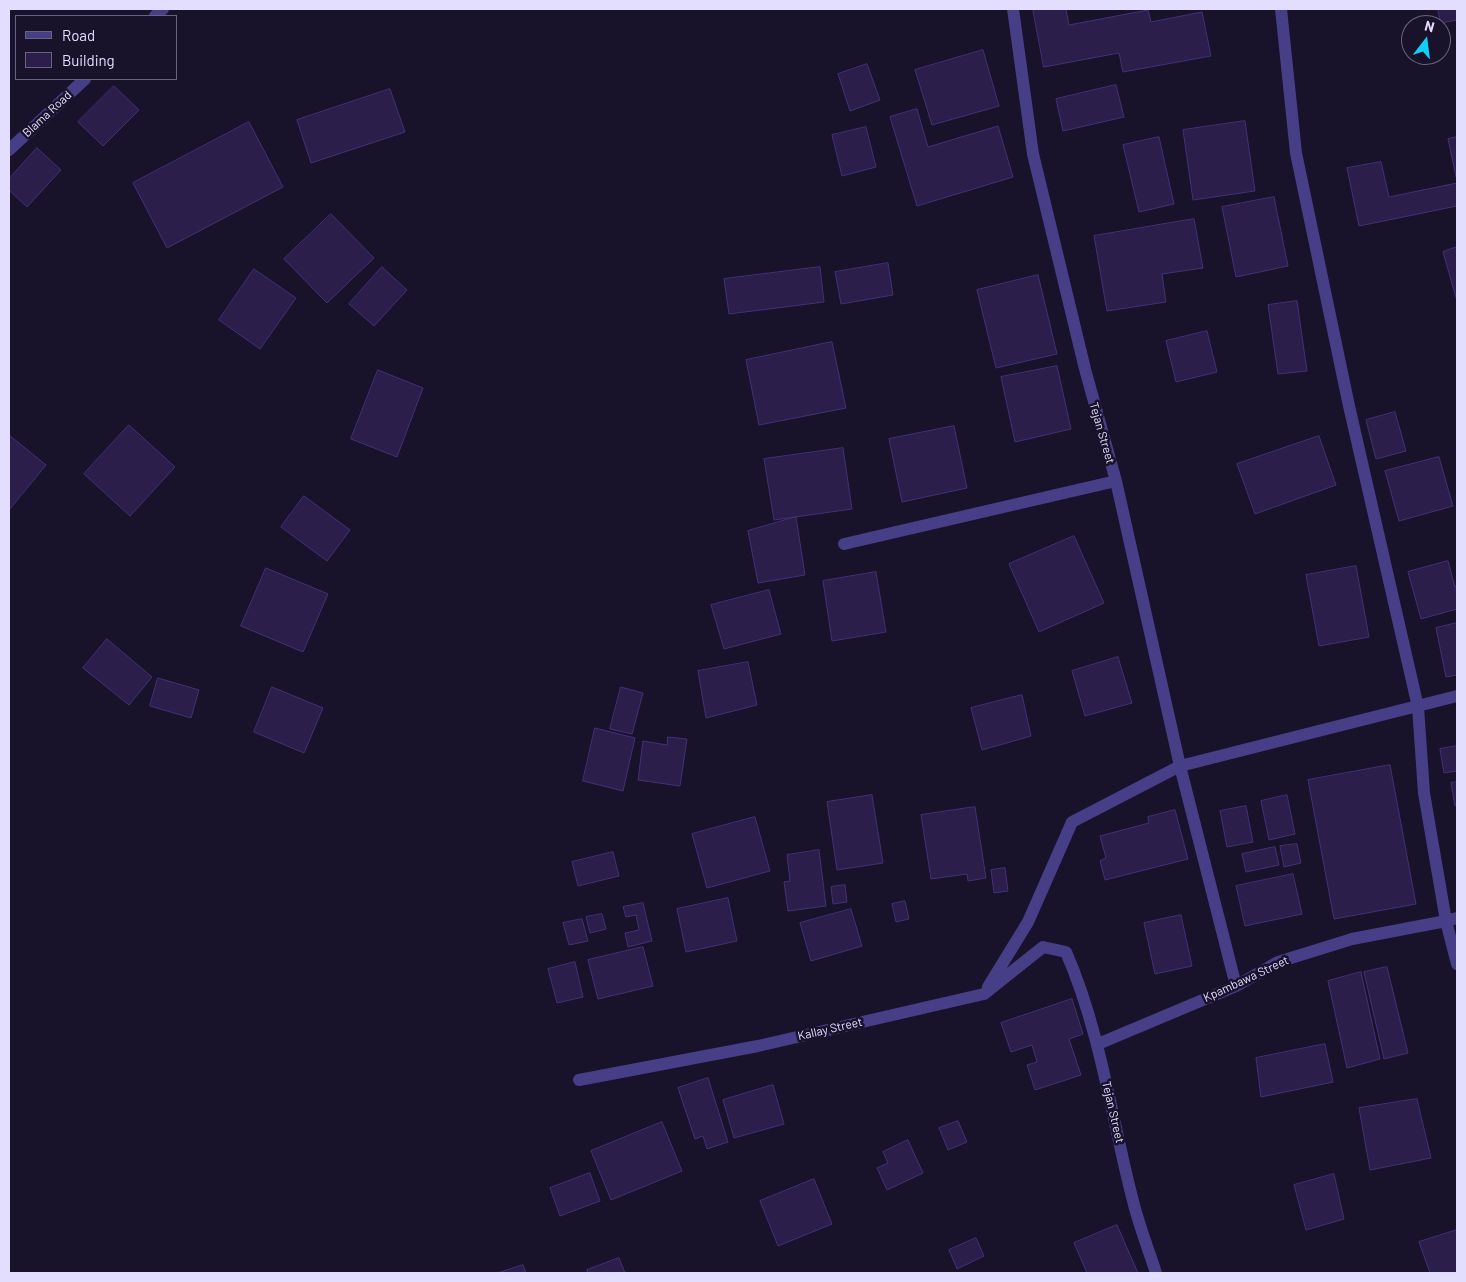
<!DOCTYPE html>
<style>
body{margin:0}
#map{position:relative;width:1466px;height:1282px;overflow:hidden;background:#18122b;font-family:Barlow,sans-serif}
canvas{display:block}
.frame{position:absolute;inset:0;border:10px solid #e3ddfe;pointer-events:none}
.legend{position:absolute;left:15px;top:15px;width:162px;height:65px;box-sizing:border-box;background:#18122b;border:1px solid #69637f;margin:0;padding:6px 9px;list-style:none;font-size:15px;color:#e3ddfe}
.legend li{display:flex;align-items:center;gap:10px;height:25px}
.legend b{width:25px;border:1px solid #69637f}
.north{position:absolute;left:1401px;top:15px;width:50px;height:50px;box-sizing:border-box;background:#18122b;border:1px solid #69637f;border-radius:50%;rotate:15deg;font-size:14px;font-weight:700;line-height:20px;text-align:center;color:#e3ddfe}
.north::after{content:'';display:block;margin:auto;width:18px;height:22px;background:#0fd0f8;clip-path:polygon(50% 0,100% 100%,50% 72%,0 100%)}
</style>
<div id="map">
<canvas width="1466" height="1282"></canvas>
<div class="frame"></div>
<ul class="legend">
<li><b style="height:6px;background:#473e88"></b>Road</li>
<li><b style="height:14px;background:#2b1e4b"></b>Building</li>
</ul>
<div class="north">N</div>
</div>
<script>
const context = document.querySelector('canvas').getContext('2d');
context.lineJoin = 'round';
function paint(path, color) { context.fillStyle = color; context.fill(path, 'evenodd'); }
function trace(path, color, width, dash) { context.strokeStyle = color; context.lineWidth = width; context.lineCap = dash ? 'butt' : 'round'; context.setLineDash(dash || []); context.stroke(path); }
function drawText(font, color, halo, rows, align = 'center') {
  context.font = font + ' Barlow,sans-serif'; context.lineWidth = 5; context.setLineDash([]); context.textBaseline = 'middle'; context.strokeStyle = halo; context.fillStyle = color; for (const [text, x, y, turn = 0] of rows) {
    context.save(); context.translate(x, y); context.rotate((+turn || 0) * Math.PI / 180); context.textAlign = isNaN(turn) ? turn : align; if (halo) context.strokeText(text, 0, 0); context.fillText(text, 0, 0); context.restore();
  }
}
const building = new Path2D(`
 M 1033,9 L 1066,9 L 1069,25 L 1148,10 L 1151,22 L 1202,12 L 1211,56 L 1123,72 L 1119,53 L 1044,67 Z
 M 1438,9 L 1457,9 L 1457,20 L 1441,23 Z
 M 983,50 L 999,106 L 932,125 L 915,70 Z
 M 867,64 L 880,100 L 850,111 L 838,74 Z
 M 1116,85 L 1124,117 L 1063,131 L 1056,99 Z
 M 114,86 L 139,110 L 103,146 L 78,122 Z
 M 390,89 L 405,132 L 311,163 L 297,120 Z
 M 917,109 L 928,147 L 998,126 L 1013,177 L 917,206 L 890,117 Z
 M 1245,121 L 1255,191 L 1193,200 L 1183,130 Z
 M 249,122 L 283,187 L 167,248 L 133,183 Z
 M 866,127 L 876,167 L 842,176 L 832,135 Z
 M 1159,137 L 1174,204 L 1139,212 L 1123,145 Z
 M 1457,137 L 1457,181 L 1448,139 Z
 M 37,148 L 61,170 L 27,207 L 9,190 L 9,179 Z
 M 1381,162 L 1389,197 L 1457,183 L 1457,206 L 1359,226 L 1347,168 Z
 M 1274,197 L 1288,266 L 1236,277 L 1222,207 Z
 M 331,214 L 374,258 L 327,303 L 284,259 Z
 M 1194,219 L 1203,268 L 1162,274 L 1166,302 L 1107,311 L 1094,236 Z
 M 1457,247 L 1457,301 L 1443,252 Z
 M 888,263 L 893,295 L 841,304 L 835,272 Z
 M 382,267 L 407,290 L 374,326 L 349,304 Z
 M 820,267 L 824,302 L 729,314 L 724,279 Z
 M 254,269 L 296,298 L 260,349 L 219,320 Z
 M 1038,275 L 1057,354 L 996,368 L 977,290 Z
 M 1297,301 L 1307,371 L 1278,374 L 1268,305 Z
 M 1207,331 L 1217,372 L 1176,382 L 1166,341 Z
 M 832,342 L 846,408 L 759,425 L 746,360 Z
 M 1057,366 L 1071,429 L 1015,442 L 1001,377 Z
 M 378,370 L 423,388 L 397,457 L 351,439 Z
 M 1395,412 L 1406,451 L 1376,459 L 1366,420 Z
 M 129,425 L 175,467 L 130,516 L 84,474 Z
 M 954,426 L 967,488 L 902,502 L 889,439 Z
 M 9,435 L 46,465 L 9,510 Z
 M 1319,436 L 1336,485 L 1255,514 L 1237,464 Z
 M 843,448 L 852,509 L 774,520 L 764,459 Z
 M 1439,457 L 1453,506 L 1399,521 L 1385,471 Z
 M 304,496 L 350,530 L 327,561 L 281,527 Z
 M 796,517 L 805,575 L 758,583 L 748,531 Z
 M 1074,536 L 1104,603 L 1039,632 L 1009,564 Z
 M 1448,561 L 1455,587 L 1457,586 L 1457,609 L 1421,619 L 1408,572 Z
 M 1356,566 L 1369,637 L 1319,646 L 1306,575 Z
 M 266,568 L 328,594 L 303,652 L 241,626 Z
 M 876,572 L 886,632 L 832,641 L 823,581 Z
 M 769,590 L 781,634 L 724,649 L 711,605 Z
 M 1457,623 L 1457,675 L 1446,677 L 1436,628 Z
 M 107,639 L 152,677 L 129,705 L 83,668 Z
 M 1118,657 L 1132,703 L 1085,716 L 1072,671 Z
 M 748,662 L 757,705 L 706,718 L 698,671 Z
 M 158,678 L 199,690 L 191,718 L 150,706 Z
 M 272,687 L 323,708 L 304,753 L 254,732 Z
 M 621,687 L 643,693 L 632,734 L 610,729 Z
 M 1022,695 L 1031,736 L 982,750 L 971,708 Z
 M 595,728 L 635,738 L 623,791 L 583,781 Z
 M 668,737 L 687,739 L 680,786 L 638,780 L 643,741 L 667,745 Z
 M 1457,746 L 1457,771 L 1444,773 L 1440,749 Z
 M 1390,765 L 1416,904 L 1334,919 L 1308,780 Z
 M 1457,782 L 1457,805 L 1455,806 L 1451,783 Z
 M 872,795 L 883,863 L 837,870 L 827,802 Z
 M 1287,795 L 1295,834 L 1269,840 L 1261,801 Z
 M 1246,806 L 1253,842 L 1227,847 L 1220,811 Z
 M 975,807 L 986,878 L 968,881 L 967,874 L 931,879 L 921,815 Z
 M 1175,810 L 1188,859 L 1105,880 L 1100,861 L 1106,858 L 1100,836 L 1149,823 L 1148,817 Z
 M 755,817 L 770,871 L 707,888 L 692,834 Z
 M 1297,844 L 1301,863 L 1284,867 L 1280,846 Z
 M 1275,847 L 1279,865 L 1246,872 L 1242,854 Z
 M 819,850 L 826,906 L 788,911 L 784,882 L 790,881 L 787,855 Z
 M 613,852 L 619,876 L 578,886 L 572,862 Z
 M 1005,868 L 1008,891 L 994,893 L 991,870 Z
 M 1293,874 L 1302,914 L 1245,926 L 1236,886 Z
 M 845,885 L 847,902 L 833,904 L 831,887 Z
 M 728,898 L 737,941 L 686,952 L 677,909 Z
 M 905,901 L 909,919 L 896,922 L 892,904 Z
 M 643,903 L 652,941 L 628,947 L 625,933 L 639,930 L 636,915 L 626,917 L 623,907 Z
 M 851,909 L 862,946 L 811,961 L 800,923 Z
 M 602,914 L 606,929 L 590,933 L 586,917 Z
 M 1181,915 L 1192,966 L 1155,974 L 1144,923 Z
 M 582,919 L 588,941 L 569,945 L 563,923 Z
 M 643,947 L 653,986 L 598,999 L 588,960 Z
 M 575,962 L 583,997 L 557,1003 L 548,969 Z
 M 1387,967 L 1408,1053 L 1384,1059 L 1364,972 Z
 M 1361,972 L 1380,1059 L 1347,1068 L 1328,981 Z
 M 1072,999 L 1083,1034 L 1069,1039 L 1081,1075 L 1035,1090 L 1027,1065 L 1037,1062 L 1032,1045 L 1011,1052 L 1001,1023 Z
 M 1325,1044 L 1333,1082 L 1261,1097 L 1256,1058 Z
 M 708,1078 L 728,1142 L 707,1149 L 703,1136 L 695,1139 L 678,1088 Z
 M 773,1085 L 784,1124 L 734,1138 L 723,1100 Z
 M 1417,1099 L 1431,1158 L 1370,1170 L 1359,1108 Z
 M 958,1121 L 967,1142 L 948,1150 L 939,1128 Z
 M 662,1122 L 682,1171 L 611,1200 L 591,1151 Z
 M 908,1140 L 923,1173 L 887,1190 L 877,1168 L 888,1163 L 883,1152 Z
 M 590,1173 L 600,1201 L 560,1216 L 550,1188 Z
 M 1334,1174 L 1344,1219 L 1306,1230 L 1294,1185 Z
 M 814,1179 L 832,1224 L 778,1246 L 760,1201 Z
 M 1117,1225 L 1138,1273 L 1087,1273 L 1074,1243 Z
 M 1457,1230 L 1457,1273 L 1430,1273 L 1419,1242 Z
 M 976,1238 L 984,1256 L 957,1269 L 949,1250 Z
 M 619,1258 L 625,1273 L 588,1273 L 587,1270 Z
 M 523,1265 L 526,1273 L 498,1273 Z`);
const minor = new Path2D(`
 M 1013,9 L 1033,154 L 1085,369 L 1116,481 L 1180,766 L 1236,986
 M 1281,9 L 1296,153 L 1349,406 L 1418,707 L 1424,793 L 1446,921 L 1457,964
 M 844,544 L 1116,481
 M 988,987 L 1028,922 L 1072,822 L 1180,766 L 1457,696
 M 1098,1044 L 1236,986 L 1278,962 L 1352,939 L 1446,921 L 1457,918
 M 579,1080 L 758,1046 L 984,994 L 1043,947 L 1066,952 C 1100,1030 1111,1115 1132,1197 C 1138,1223 1148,1248 1156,1273`);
const tertiary = new Path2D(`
 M 155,16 L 163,9
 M 9,150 L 85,79`);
const streetNames = [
 ["Blama Road",47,114,-43],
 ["Tejan Street",1102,433,74],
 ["Kpambawa Street",1246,979,-25],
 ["Kallay Street",830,1029,-13],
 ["Tejan Street",1113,1112,77]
];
paint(building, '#2b1e4b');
trace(building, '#443176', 1);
trace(minor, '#473e88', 12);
trace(tertiary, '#473e88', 12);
drawText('12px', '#e3ddfe', '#18122b', streetNames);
</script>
